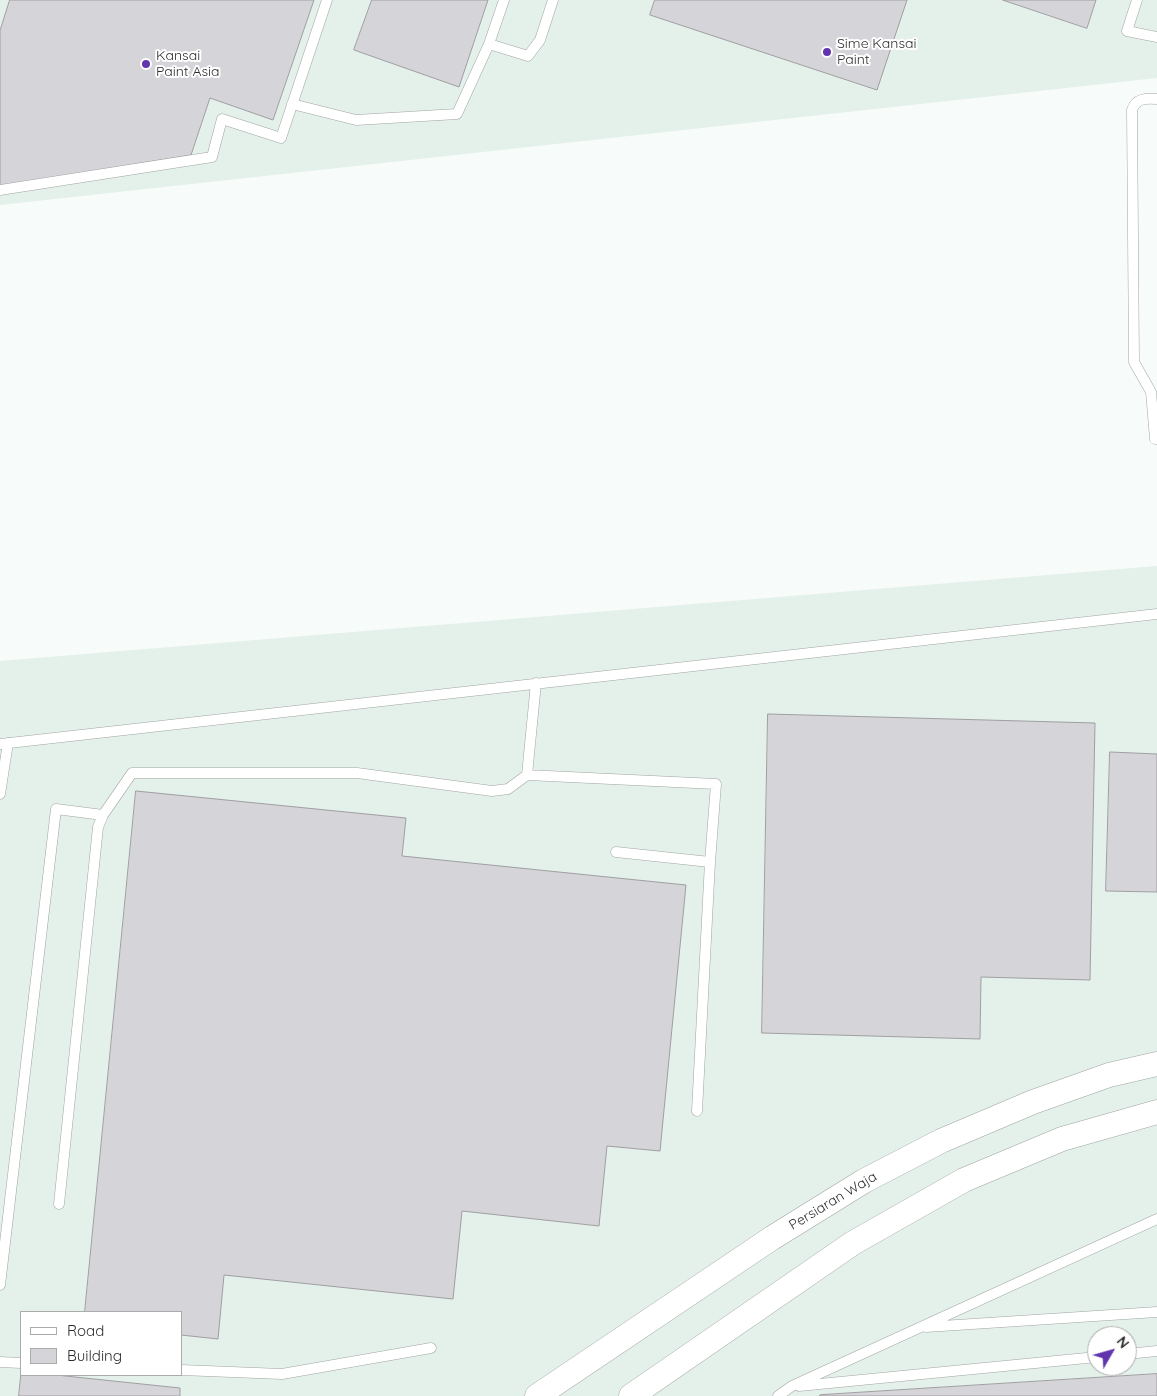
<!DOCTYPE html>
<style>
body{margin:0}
#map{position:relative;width:1157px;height:1396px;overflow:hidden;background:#f7fbf9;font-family:Quicksand,sans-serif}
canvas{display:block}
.legend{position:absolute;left:20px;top:1311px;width:162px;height:65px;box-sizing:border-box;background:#fff;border:1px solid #ababab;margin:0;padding:6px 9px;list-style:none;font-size:15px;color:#2c2d2d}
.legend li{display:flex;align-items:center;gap:10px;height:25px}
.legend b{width:25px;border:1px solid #ababab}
.north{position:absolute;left:1087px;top:1326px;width:50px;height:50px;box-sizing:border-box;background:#fff;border:1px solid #ababab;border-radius:50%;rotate:52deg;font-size:14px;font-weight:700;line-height:20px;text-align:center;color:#2c2d2d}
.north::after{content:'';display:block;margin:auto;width:18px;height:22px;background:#6035ad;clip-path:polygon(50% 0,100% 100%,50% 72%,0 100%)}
</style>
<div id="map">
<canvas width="1157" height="1396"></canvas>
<ul class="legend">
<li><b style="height:6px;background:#fff"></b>Road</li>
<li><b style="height:14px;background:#d5d4d8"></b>Building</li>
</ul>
<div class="north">N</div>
</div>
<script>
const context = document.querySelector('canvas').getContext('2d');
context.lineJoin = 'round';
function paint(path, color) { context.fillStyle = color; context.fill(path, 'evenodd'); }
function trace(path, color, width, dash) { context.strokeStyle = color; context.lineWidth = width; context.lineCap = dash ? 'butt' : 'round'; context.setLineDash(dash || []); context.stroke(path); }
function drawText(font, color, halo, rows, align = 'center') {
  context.font = font + ' Quicksand,sans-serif'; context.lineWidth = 4; context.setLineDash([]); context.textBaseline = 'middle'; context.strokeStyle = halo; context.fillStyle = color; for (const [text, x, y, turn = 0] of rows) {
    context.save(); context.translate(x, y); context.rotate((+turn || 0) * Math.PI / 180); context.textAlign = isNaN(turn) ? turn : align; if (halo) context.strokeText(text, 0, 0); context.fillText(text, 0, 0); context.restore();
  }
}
const built = new Path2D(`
 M 0,0 L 1157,0 L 1157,78 L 0,205 Z
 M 1157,566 L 1157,1396 L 0,1396 L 0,661 ZM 21,1312 L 181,1312 L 181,1375 L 21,1375 ZM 1097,1336 L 1127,1336 L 1127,1366 L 1097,1366 Z`);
const building = new Path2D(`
 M 10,0 L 314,0 L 273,120 L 210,98 L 191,155 L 2,186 L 0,185 L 0,31 Z
 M 372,0 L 488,0 L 459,87 L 354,50 Z
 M 655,0 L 907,0 L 877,90 L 650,15 Z
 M 1003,0 L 1096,0 L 1087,28 Z
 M 768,714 L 1095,723 L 1090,980 L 981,977 L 980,1039 L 762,1033 Z
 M 1110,752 L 1157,754 L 1157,892 L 1106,891 Z
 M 136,791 L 406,818 L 402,856 L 686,885 L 660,1151 L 607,1146 L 599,1226 L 462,1211 L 453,1299 L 224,1275 L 218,1339 L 181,1335 L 181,1312 L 85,1312 Z
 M 21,1373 L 21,1375 L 56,1375 L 180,1388 L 180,1396 L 19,1396 Z
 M 1157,1374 L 1157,1396 L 819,1396 L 820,1395 Z`);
const service = new Path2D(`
 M 1137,0 L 1127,31 L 1157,37
 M 489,44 L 528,56 L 540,40 L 553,0
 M 1157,99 C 1146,98 1136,98 1132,110 L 1134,362 L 1151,392 L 1155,439 L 1157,439
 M 292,104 L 356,120 L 457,114 L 489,44 L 504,0
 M 0,190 L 212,157 L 222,119 L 281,138 L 327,0
 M 0,744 L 1157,614
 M 527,775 L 716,784 L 710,862 L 697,1111
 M 0,794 L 8,743
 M 616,852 L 710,862
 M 59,1204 L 98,827 L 103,815 L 132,773 L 357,773 L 492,791 L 508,789 L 527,775 L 536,683
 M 0,1285 L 56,809 L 103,815
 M 926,1327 L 1157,1312
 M 1127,1354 L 1157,1351
 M 0,1362 L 21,1363
 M 181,1370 L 282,1374 L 431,1348
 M 799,1386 L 1097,1357
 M 778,1396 L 792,1386 L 1157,1219`);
const tertiary = new Path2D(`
 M 537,1396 L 772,1238 L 864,1181 L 941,1141 L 1033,1102 L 1109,1075 L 1157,1064
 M 631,1396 L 853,1243 L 964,1180 L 1062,1139 L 1157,1112`);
const markers = [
 [827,52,5,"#6035ad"],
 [146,64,5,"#6035ad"]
];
const poiNames = [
 ["Sime Kansai",837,44],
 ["Paint",837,60],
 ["Kansai",156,56],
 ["Paint Asia",156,72]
];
const streetNames = [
 ["Persiaran Waja",833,1201,-31]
];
paint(built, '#e4f0ea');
paint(building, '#d5d4d8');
trace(building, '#a09fa2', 1);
trace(service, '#a1a5a3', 11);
trace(tertiary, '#a1a5a3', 25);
trace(service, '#fff', 10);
trace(tertiary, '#fff', 24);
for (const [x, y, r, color] of markers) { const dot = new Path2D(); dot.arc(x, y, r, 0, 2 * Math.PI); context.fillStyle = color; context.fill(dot); trace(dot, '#fff', 2); }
drawText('14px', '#2c2d2d', '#fff', poiNames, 'left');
drawText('14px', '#2c2d2d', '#fff', streetNames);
</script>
